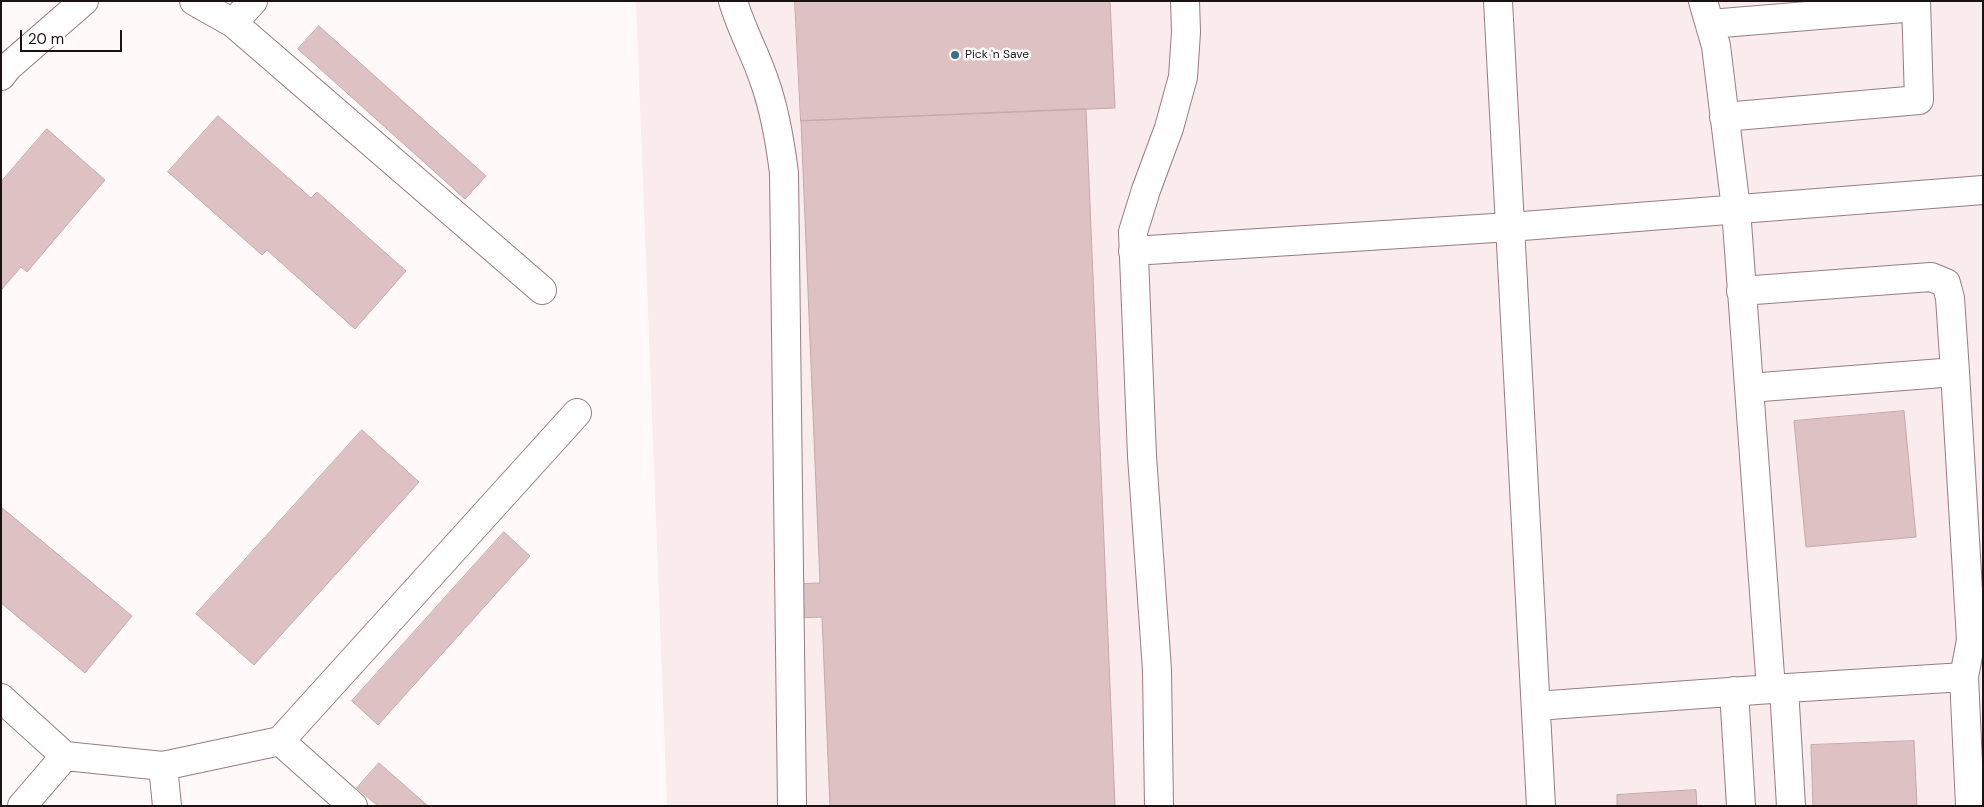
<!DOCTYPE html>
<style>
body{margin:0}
#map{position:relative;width:1984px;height:807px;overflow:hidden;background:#fff9f9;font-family:"DM Sans",sans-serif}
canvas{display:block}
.frame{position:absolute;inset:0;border:2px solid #1b1212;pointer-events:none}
.scale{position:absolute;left:20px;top:30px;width:102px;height:22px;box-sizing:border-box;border:2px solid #1b1212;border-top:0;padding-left:6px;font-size:15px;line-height:18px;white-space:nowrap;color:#1b1212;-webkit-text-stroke:4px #fff;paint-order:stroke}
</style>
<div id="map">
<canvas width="1984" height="807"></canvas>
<div class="frame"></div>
<div class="scale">20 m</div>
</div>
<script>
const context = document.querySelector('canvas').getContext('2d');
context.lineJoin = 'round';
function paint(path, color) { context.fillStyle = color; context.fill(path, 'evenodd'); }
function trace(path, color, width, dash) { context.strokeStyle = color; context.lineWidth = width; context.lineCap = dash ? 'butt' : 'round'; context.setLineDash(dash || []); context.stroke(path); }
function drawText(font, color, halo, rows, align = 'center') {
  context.font = font + ' "DM Sans",sans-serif'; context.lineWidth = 5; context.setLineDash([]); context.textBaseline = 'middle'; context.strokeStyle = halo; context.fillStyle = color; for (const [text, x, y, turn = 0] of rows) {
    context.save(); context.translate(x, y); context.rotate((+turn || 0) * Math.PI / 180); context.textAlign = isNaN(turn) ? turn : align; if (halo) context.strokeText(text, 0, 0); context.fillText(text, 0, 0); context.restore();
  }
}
const built = new Path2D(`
 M 636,1 L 1983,1 L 1983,806 L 667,806 Z`);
const building = new Path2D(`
 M 795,1 L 1110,1 L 1115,108 L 801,121 Z
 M 319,26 L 486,176 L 465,199 L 298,49 Z
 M 1086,109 L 1115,806 L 830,806 L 822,617 L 796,618 L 795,584 L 820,583 L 801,121 Z
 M 218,116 L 311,198 L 317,192 L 406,271 L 355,329 L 267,250 L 262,255 L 168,172 Z
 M 47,129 L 105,180 L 27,272 L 21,267 L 1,290 L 1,182 Z
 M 1904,411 L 1916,537 L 1806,547 L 1794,421 Z
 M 362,430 L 419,482 L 254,665 L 196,614 Z
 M 1,507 L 132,616 L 85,673 L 1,603 Z
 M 504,532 L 530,556 L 378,725 L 352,701 Z
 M 1914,741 L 1917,806 L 1813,806 L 1811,745 Z
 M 379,763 L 428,806 L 378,806 L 357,788 Z
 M 1696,790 L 1697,806 L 1617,806 L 1617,795 Z`);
const minor = new Path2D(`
 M 194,1 L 233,23 L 542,290
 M 733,1 C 741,29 755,53 764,80 C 775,110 780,141 784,173 L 792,806
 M 1498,1 L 1541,806
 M 233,23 L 253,1
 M 1710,24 L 1916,7
 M 1,76 L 8,67 L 84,1
 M 1724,117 L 1919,100 L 1916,1
 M 1133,251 L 1510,227 L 1983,190
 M 1741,291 L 1931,277 L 1946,283 L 1950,298 L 1955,372
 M 1749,388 L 1955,372 L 1971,640 L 1964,677 L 1771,689
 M 1964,677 L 1970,806
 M 1784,688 L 1791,806
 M 1734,691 L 1741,806
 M 1,698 L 65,756 L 163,766
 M 1536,706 L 1771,689 L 1736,209 L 1716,46 L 1703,1
 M 280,741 L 353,806
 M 22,806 L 65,756
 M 167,806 L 163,766 L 280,741 L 577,413
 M 1159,806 L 1157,670 L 1142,456 L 1133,232 L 1146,190 L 1169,128 L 1183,77 L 1186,32 L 1185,1`);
const markers = [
 [955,55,5,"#347088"]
];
const poiNames = [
 ["Pick 'n Save",965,55]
];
paint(built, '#faebec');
paint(building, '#dec2c3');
trace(building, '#c5a9ab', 1);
trace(minor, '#977d7f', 30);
trace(minor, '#fff', 28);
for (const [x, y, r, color] of markers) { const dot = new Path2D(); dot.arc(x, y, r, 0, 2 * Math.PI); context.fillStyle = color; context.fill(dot); trace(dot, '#fff', 2); }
drawText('12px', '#1b1212', '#fff', poiNames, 'left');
</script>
